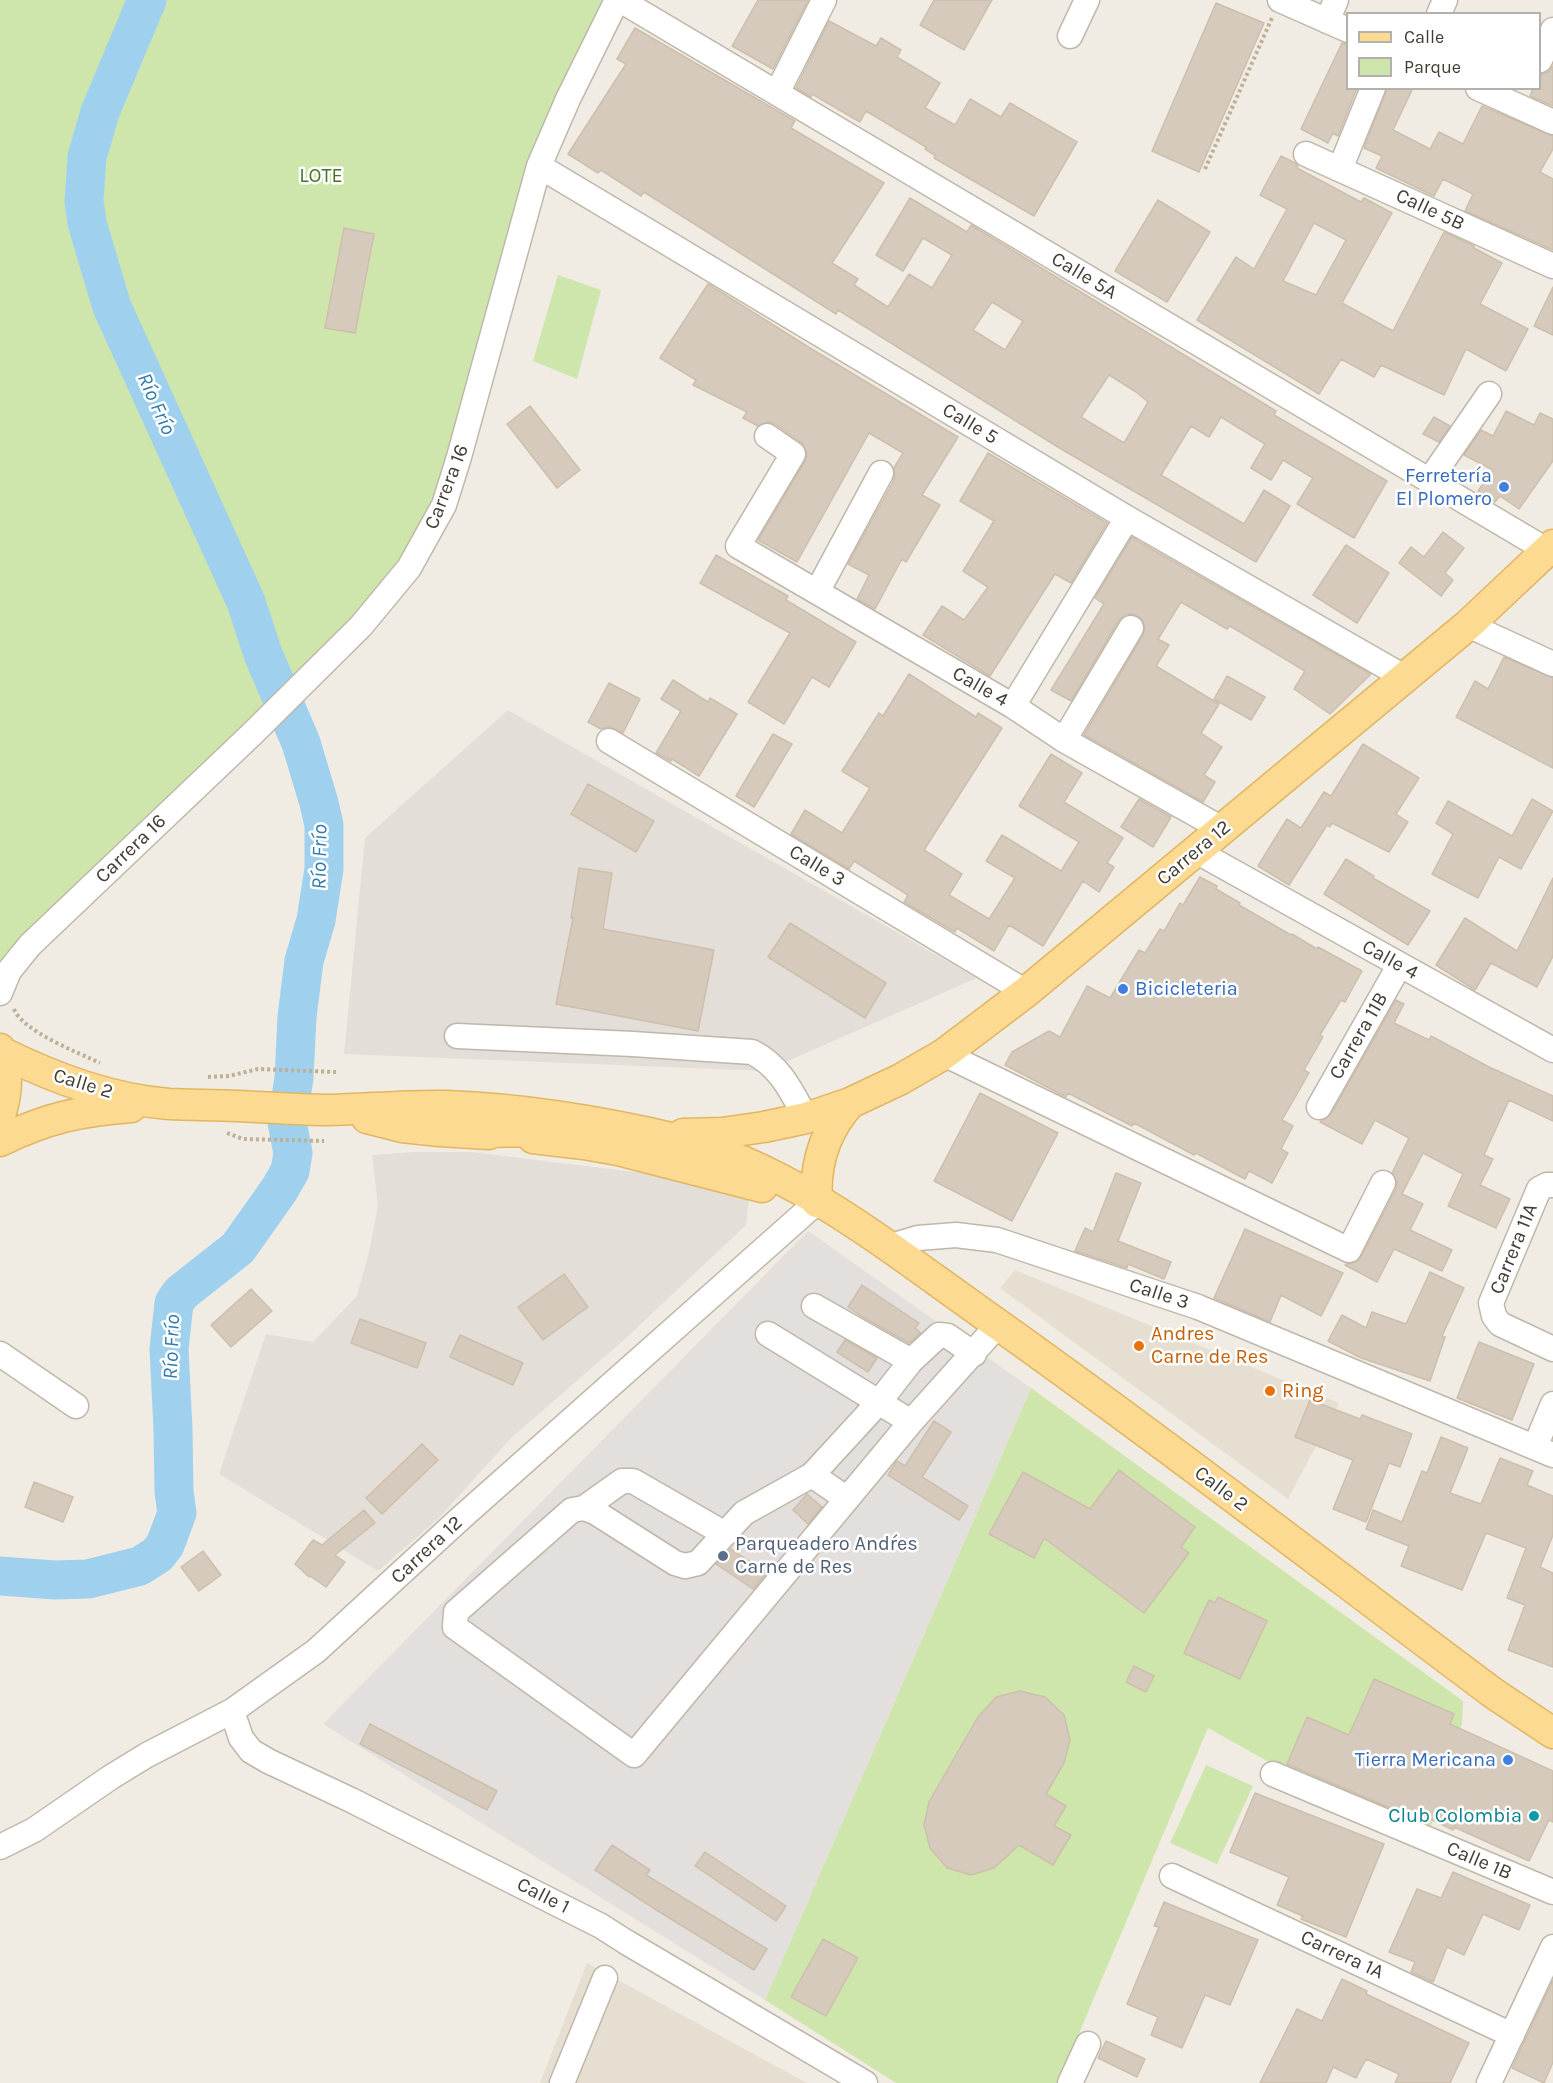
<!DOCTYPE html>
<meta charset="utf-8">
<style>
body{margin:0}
#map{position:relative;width:1553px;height:2083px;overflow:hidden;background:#f1ece3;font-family:Karla,sans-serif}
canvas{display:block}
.legend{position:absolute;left:1346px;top:12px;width:195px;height:78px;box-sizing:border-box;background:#fff;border:2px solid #b4b1ad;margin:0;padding:8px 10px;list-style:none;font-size:18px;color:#433c33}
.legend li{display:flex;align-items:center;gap:12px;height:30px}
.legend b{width:30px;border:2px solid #b4b1ad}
</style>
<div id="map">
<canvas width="1553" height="2083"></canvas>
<ul class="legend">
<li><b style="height:8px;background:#fdda91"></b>Calle</li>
<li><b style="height:16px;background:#cee6ac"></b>Parque</li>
</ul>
</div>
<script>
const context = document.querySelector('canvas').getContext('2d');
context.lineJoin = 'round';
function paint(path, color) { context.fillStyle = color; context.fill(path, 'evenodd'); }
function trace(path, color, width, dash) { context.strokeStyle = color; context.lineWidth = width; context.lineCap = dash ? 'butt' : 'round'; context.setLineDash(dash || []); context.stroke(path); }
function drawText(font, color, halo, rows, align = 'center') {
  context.font = font + ' Karla,sans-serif'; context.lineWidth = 5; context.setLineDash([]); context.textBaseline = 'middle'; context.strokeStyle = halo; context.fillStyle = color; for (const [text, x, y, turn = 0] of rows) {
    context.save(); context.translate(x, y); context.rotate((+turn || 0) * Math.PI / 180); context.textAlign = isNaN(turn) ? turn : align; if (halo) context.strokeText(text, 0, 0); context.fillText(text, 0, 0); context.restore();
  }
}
const residential = new Path2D(`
 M 1015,1270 L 1339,1403 L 1288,1499 L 1000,1288 Z
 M 587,1963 L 807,2083 L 540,2083 Z`);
const industrial = new Path2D(`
 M 508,710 L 977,978 L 765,1071 L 344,1054 L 365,838 Z
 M 413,1152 L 472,1152 L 643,1173 L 749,1199 L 746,1225 L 625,1339 L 510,1439 L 439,1518 L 378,1571 L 219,1474 L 266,1334 L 313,1342 L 357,1296 L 369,1252 L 378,1205 L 372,1155 Z`);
const green = new Path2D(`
 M 0,0 L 617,0 L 568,99 L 494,335 L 409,568 L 0,965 Z
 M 558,275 L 601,290 L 577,379 L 533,361 Z
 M 1031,1388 L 1463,1701 L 1462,1724 L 1445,1769 L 1430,1831 L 1276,1766 L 1208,1728 L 1058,2083 L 896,2083 L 765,2000 Z
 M 1206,1765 L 1253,1786 L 1217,1864 L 1170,1843 Z`);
const parking = new Path2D(`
 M 808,1231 L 1031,1388 L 765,2000 L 323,1724 Z`);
const river = new Path2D(`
 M 0,1576 L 55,1580 L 88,1579 L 140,1566 L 157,1555 L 165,1545 L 177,1513 L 174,1492 L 173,1429 L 169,1349 L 174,1303 L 181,1293 L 238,1248 L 279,1190 L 290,1171 L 293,1153 L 287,1122 L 294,1078 L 297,1017 L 304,961 L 316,920 L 324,869 L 324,825 L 319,803 L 301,743 L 263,654 L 246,602 L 112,307 L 87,223 L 84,201 L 87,157 L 100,112 L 147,0`);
const building = new Path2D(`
 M 758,0 L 808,0 L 773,69 L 732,46 Z
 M 934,0 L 992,0 L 964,50 L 920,25 Z
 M 1216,3 L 1264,23 L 1199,172 L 1152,151 Z
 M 829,21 L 876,46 L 881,38 L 901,50 L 897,57 L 940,83 L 925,108 L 955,125 L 970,99 L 1001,117 L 1010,103 L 1077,142 L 1034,216 L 934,158 L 936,156 L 925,149 L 926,147 L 866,111 L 860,122 L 812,94 L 811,97 L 796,88 Z
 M 635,28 L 795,121 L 791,128 L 884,183 L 832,263 L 858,279 L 854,285 L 888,307 L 909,274 L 932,288 L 952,255 L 923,238 L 903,271 L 876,255 L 910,198 L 967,232 L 971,225 L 1276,411 L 1274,415 L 1387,481 L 1354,538 L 1297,504 L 1313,478 L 1283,460 L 1271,480 L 1251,468 L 1265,444 L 1221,417 L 1209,437 L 1191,426 L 1161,475 L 1244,524 L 1264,490 L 1290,506 L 1256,562 L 1061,449 L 838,310 L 836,314 L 644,192 L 641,196 L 601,170 L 598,173 L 568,154 L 626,64 L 617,59 ZM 992,302 L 1023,321 L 1005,350 L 973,330 ZM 1109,375 L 1136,392 L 1148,402 L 1124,443 L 1081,417 Z
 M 1342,43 L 1347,44 L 1347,88 L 1357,88 L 1338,136 L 1333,133 L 1328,143 L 1301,129 Z
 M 1553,66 L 1553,106 L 1530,96 L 1533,88 L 1539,88 L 1541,74 L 1548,72 Z
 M 1387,88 L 1413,88 L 1393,130 L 1430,149 L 1439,132 L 1463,144 L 1482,106 L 1553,136 L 1553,149 L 1540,172 L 1553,179 L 1553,250 L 1465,211 L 1473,194 L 1443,179 L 1434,196 L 1376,168 L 1382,156 L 1364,148 Z
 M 1281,156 L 1295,163 L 1298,166 L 1297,168 L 1361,202 L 1364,198 L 1392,213 L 1342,303 L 1393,331 L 1444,232 L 1474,246 L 1474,248 L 1502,263 L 1480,304 L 1528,329 L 1506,371 L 1466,349 L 1444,395 L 1381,365 L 1374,377 L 1341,359 L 1319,394 L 1197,320 L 1236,257 L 1254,269 L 1287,209 L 1260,195 ZM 1314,223 L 1346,240 L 1316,295 L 1283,281 Z
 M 1158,200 L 1210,232 L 1167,302 L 1115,271 Z
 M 344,228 L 374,234 L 355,333 L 325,328 Z
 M 708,284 L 810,348 L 958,437 L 922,495 L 940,505 L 906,562 L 902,559 L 875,609 L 857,599 L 869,575 L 848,564 L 894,480 L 894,468 L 903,453 L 869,433 L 797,562 L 758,540 L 805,461 L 807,454 L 802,443 L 775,424 L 768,422 L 758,426 L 743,418 L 747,412 L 693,385 L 696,380 L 660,358 Z
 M 1553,287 L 1553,335 L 1534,326 Z
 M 530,406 L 580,470 L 557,488 L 507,424 Z
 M 1506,411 L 1534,425 L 1540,413 L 1553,419 L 1553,461 L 1519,509 L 1500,496 L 1495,502 L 1478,491 L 1493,470 L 1464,455 L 1481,430 L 1493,436 Z
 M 1434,417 L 1450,426 L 1439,442 L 1423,434 Z
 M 988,453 L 1107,523 L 1071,583 L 1055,574 L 990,676 L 923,635 L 942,606 L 964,620 L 988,587 L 963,571 L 994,521 L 960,501 Z
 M 1443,532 L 1464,548 L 1445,573 L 1453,580 L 1441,596 L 1399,563 L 1411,547 L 1424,557 Z
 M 1132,537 L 1141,543 L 1371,674 L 1330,714 L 1294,689 L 1305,671 L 1230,626 L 1227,629 L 1181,602 L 1158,639 L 1169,645 L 1156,666 L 1219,704 L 1201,733 L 1222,747 L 1204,775 L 1215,782 L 1203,802 L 1088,737 L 1084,735 L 1143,635 L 1145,628 L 1143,621 L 1138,616 L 1132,614 L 1125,615 L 1119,620 L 1071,701 L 1051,690 L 1104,604 L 1095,598 Z
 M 1346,545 L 1389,573 L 1357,623 L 1313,595 Z
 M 716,555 L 788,596 L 786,600 L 856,642 L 829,687 L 812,677 L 784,724 L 748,702 L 790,633 L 700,583 Z
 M 1504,657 L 1553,678 L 1553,768 L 1456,717 L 1475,681 L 1488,689 Z
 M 909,674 L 976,717 L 978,713 L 1002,728 L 924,850 L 962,874 L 949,895 L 989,919 L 1015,878 L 986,861 L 1002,835 L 1061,871 L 1079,842 L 1019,806 L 1051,754 L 1082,773 L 1064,802 L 1123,838 L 1107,863 L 1114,867 L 1099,892 L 1083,881 L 1043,946 L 1009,925 L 994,951 L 957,928 L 955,932 L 904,902 L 908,895 L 854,861 L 849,869 L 791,834 L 805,810 L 842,833 L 870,788 L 842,771 L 879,713 L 883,716 Z
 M 1227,676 L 1265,697 L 1251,720 L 1214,699 Z
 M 673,680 L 708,702 L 710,698 L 737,714 L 699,776 L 672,759 L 671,761 L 656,753 L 681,711 L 661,699 Z
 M 609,683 L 640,699 L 623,733 L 610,727 L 601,729 L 588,722 Z
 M 773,734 L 792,744 L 754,807 L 736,796 Z
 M 1363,744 L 1419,778 L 1396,814 L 1408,822 L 1389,852 L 1332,823 L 1330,827 L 1327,825 L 1289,885 L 1258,866 L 1287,819 L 1301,828 L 1324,792 L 1331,796 Z
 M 588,784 L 654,821 L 636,852 L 571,814 Z
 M 1139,799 L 1171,817 L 1153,847 L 1121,827 Z
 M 1532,799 L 1553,811 L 1521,869 L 1499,857 L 1478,898 L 1432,874 L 1453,834 L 1436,823 L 1448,801 L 1512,836 Z
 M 1346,859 L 1374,876 L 1373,878 L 1430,911 L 1408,945 L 1324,894 Z
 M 579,868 L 612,873 L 603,929 L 714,950 L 698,1031 L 556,1004 L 573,918 L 571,918 Z
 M 1200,877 L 1217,886 L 1216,889 L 1240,903 L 1239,905 L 1291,935 L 1292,934 L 1317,949 L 1318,947 L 1362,971 L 1345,1002 L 1341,1000 L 1320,1035 L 1323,1037 L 1304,1070 L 1309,1073 L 1282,1120 L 1293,1126 L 1281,1149 L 1288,1153 L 1272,1183 L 1249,1171 L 1245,1179 L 1196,1153 L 1194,1155 L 1134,1123 L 1132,1126 L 1068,1093 L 1066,1097 L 1005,1065 L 1012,1052 L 1049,1031 L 1060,1037 L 1087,986 L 1110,998 L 1139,950 L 1145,953 L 1160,929 L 1164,931 L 1180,903 L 1183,905 Z
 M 1553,878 L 1553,956 L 1537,987 L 1491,963 L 1475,990 L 1436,965 L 1465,918 L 1517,951 Z
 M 790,923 L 886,983 L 865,1018 L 768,957 Z
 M 1396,1000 L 1404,1004 L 1394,1023 L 1429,1040 L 1431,1036 L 1489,1067 L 1553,1096 L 1553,1121 L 1509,1100 L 1484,1155 L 1493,1159 L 1480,1185 L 1510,1199 L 1496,1228 L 1448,1206 L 1463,1174 L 1423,1153 L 1402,1194 L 1423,1204 L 1410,1230 L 1452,1250 L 1442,1271 L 1394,1249 L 1377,1282 L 1345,1265 L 1346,1264 L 1356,1262 L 1361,1257 L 1396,1189 L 1397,1182 L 1392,1173 L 1409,1138 L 1375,1120 L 1362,1144 L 1320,1122 L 1331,1114 Z
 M 980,1093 L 1058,1133 L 1012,1221 L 934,1181 Z
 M 1116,1173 L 1141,1183 L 1118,1241 L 1171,1262 L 1164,1279 L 1128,1264 L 1127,1268 L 1075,1251 L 1085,1228 L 1093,1232 Z
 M 1245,1229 L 1343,1273 L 1321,1316 L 1281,1295 L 1270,1322 L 1214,1298 Z
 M 1430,1272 L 1464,1288 L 1442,1336 L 1445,1337 L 1430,1381 L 1361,1358 L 1328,1341 L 1342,1315 L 1366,1328 L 1372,1312 L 1406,1324 Z
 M 564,1274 L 588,1307 L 543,1340 L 518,1307 Z
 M 862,1285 L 919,1323 L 915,1328 L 921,1333 L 909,1343 L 861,1316 L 848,1307 Z
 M 251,1289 L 272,1311 L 231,1347 L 211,1325 Z
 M 360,1319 L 426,1343 L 417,1368 L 351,1343 Z
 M 460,1335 L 523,1363 L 513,1385 L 450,1357 Z
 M 845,1340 L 877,1358 L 868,1372 L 837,1352 Z
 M 1479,1342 L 1534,1364 L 1512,1420 L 1457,1398 Z
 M 1310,1400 L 1360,1419 L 1362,1415 L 1412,1434 L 1400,1467 L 1389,1463 L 1366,1522 L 1333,1509 L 1353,1460 L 1295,1437 Z
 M 934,1421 L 951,1432 L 922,1477 L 968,1506 L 959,1520 L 888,1475 L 897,1461 L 905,1466 Z
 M 1441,1437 L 1468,1448 L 1450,1493 L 1481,1504 L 1500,1458 L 1533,1471 L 1527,1485 L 1553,1496 L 1553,1535 L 1540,1567 L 1553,1573 L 1553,1667 L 1508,1650 L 1525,1605 L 1507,1598 L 1526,1548 L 1486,1533 L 1462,1590 L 1401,1566 L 1409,1546 L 1366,1529 L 1373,1510 L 1402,1522 L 1422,1471 L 1427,1473 Z
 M 422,1444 L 438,1460 L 382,1514 L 366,1498 Z
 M 1119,1470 L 1195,1527 L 1181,1547 L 1189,1553 L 1144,1613 L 1044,1538 L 1034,1558 L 989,1534 L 1023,1472 L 1090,1509 Z
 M 34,1482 L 73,1497 L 63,1522 L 25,1507 Z
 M 807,1494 L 822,1507 L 808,1524 L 793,1510 Z
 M 364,1510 L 375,1523 L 335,1555 L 345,1562 L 326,1587 L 310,1576 L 309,1577 L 295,1564 L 313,1540 L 322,1545 Z
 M 731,1549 L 767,1573 L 753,1589 L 716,1564 Z
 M 203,1551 L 221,1575 L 199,1591 L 181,1567 Z
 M 1218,1597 L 1267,1621 L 1240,1679 L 1184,1653 L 1209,1600 L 1215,1603 Z
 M 1134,1666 L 1154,1676 L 1146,1692 L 1126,1682 Z
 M 1374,1679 L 1454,1714 L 1450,1724 L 1553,1771 L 1553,1822 L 1549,1820 L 1529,1861 L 1454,1827 L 1453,1830 L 1424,1816 L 1421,1821 L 1287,1764 L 1307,1717 L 1349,1735 Z
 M 1020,1691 L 1045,1697 L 1064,1715 L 1070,1740 L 1064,1763 L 1046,1794 L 1066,1806 L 1054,1826 L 1071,1835 L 1053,1865 L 1019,1845 L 994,1868 L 971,1875 L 947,1868 L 930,1848 L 924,1825 L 929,1802 L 978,1717 L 996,1697 Z
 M 370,1724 L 497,1791 L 487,1810 L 360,1744 Z
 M 1255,1793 L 1384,1844 L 1346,1937 L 1301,1919 L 1303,1916 L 1277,1905 L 1289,1877 L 1230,1852 Z
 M 612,1845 L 650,1870 L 646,1875 L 767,1949 L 754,1970 L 658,1911 L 595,1870 Z
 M 705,1852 L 786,1906 L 776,1921 L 695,1866 Z
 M 1453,1872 L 1530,1905 L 1519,1930 L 1483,1914 L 1464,1955 L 1447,1947 L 1433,1982 L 1411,1972 L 1415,1962 L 1389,1952 L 1417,1889 L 1441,1898 Z
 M 1164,1902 L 1258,1940 L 1230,2005 L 1205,1995 L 1182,2048 L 1151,2035 L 1158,2017 L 1127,2004 L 1159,1927 L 1154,1926 Z
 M 823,1939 L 858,1958 L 826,2016 L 791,1997 Z
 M 1342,1979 L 1367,1991 L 1366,1994 L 1469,2043 L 1450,2083 L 1395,2083 L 1399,2074 L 1366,2059 L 1356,2078 L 1333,2067 L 1326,2083 L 1260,2083 L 1297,2009 L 1322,2021 Z
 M 1553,1980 L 1553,2062 L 1544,2083 L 1512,2068 Z
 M 1106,2041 L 1145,2059 L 1137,2077 L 1098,2058 Z`);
const path = new Path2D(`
 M 1205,169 L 1272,18
 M 14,1009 C 22,1031 79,1053 100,1063
 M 208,1077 L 229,1076 L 258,1069 L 336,1072
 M 227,1133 L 243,1139 L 324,1141`);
const minor = new Path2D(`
 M 620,0 L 1548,551
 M 1280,0 L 1348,30
 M 1439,14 L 1445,0
 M 1327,21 L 1336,0
 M 1070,36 L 1087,0
 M 1540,60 L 1553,30
 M 1478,88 L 1553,122
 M 777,93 L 824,0
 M 1306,154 L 1553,266
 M 539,166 L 1127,518 L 1404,677
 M 1340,169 L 1373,88
 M 767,436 L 793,454 L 738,546 L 1013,706 L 1064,740 L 1222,829
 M 1429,481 L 1489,394
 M 817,592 L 881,473
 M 1468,625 L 1553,664
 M 1013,706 L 1127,518
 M 1064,740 L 1131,628
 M 609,741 L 1026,992
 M 1196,851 L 1553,1050
 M 0,993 L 9,971 L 30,945 L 252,734 L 361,626 L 409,568 L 444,505 L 459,457 L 539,166 L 568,99 L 617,0
 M 457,1036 L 633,1044 L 752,1052 C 781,1067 791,1091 806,1118
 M 944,1054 L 1349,1250 L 1383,1183
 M 1319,1107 L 1399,966
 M 1553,1185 L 1547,1185 L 1539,1189 L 1491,1303 L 1494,1316 L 1500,1324 L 1553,1349
 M 888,1247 L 918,1238 L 956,1235 L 997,1240 L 1198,1307 L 1553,1455
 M 814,1306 L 911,1361
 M 768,1334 L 911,1422
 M 0,1354 L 76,1406
 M 974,1354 L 948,1336 L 939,1335 L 911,1361 L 879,1402 L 812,1475 L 744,1513 L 698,1563 L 685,1566 L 675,1563 L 595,1512 L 584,1508 L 572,1510 L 456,1612 L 455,1627 L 634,1755 L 911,1422 L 998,1325
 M 1535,1447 L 1553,1404
 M 812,1475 L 847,1499
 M 584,1508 L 622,1481 L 633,1481 L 725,1534
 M 232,1711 L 241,1738 L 251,1751 L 268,1761 L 351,1800 L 601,1926 L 626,1942 L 865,2083
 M 1273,1774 L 1553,1892
 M 0,1847 L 34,1830 L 111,1777 L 147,1755 L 232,1711 L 316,1651 L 462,1517 L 817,1202
 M 1172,1876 L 1512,2035
 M 562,2083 L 605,1978
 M 1070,2083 L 1088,2044
 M 1489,2083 L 1553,1947`);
const major = new Path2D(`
 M 0,1049 C 9,1071 7,1094 0,1116
 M 1,1052 C 54,1078 109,1099 169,1104 C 191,1105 214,1105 237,1106 C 267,1107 298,1110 329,1110 C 369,1109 408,1105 447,1106 C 526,1109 604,1122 680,1140 C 788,1166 890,1248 979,1311 C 1153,1434 1322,1565 1493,1693 L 1553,1733
 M 367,1118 L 402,1127 L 440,1131 L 489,1134
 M 470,1132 L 554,1131
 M 683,1134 L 722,1133 L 764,1127 L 806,1118 L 850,1103 L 901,1079 L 944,1054 L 1026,992 L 1468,625 L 1553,545
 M 533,1138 L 584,1144 L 618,1150 L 762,1187
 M 0,1141 C 46,1118 80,1111 131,1107
 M 817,1202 C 814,1163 825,1131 850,1103`);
const markers = [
 [1504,487,6,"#3f7fe0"],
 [1123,989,6,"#3f7fe0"],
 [1139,1346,6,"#e8710a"],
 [1270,1391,6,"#e8710a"],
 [723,1556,6,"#5c6f8a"],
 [1508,1760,6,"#3f7fe0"],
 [1534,1816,6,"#0f9aa8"]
];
const parkNames = [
 ["LOTE",321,176]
];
const streetNames = [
 ["Calle 5B",1430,210,25],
 ["Calle 5A",1084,276,31],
 ["Calle 5",970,424,31],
 ["Carrera 16",447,487,-69],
 ["Calle 4",980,687,30],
 ["Carrera 16",131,849,-44],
 ["Carrera 12",1194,853,-40],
 ["Calle 3",817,866,31],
 ["Calle 4",1390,960,29],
 ["Carrera 11B",1359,1036,-60],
 ["Calle 2",83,1084,17],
 ["Carrera 11A",1514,1249,-68],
 ["Calle 3",1159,1294,18],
 ["Calle 2",1221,1489,37],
 ["Carrera 12",427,1550,-43],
 ["Calle 1B",1479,1861,23],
 ["Calle 1",543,1896,27],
 ["Carrera 1A",1342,1955,25]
];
const shopNames = [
 ["Ferretería",1492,476],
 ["El Plomero",1492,499],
 ["Bicicleteria",1135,989,"left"],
 ["Tierra Mericana",1496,1760]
];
const foodNames = [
 ["Andres",1151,1334],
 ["Carne de Res",1151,1357],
 ["Ring",1282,1391]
];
const serviceNames = [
 ["Parqueadero Andŕes",735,1544],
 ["Carne de Res",735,1567]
];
const cultureNames = [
 ["Club Colombia",1522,1816]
];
const waterNames = [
 ["Río Frío",156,404,66],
 ["Río Frío",320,857,-89],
 ["Río Frío",172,1347,-88]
];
paint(residential, '#e5ded1');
paint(industrial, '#e3ded8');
paint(green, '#cee6ac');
paint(parking, '#e2dfdc');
trace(river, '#9fd1ef', 39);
paint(building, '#d6cabc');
trace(building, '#cdbfac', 1.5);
trace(minor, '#bfb7a9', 27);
trace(major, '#e1b661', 33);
trace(path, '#beaf97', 4, [3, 3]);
trace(minor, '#fff', 24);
trace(major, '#fdda91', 30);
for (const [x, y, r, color] of markers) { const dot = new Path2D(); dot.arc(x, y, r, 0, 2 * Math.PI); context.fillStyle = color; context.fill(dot); trace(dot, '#fff', 2); }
drawText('20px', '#477328', '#fff', parkNames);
drawText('20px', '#433c33', '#fff', streetNames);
drawText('20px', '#366cbe', '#fff', shopNames, 'right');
drawText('20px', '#c56008', '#fff', foodNames, 'left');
drawText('20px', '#4e5e75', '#fff', serviceNames, 'left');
drawText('20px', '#0d838f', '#fff', cultureNames, 'right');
drawText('italic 21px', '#2f7cad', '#fff', waterNames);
</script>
